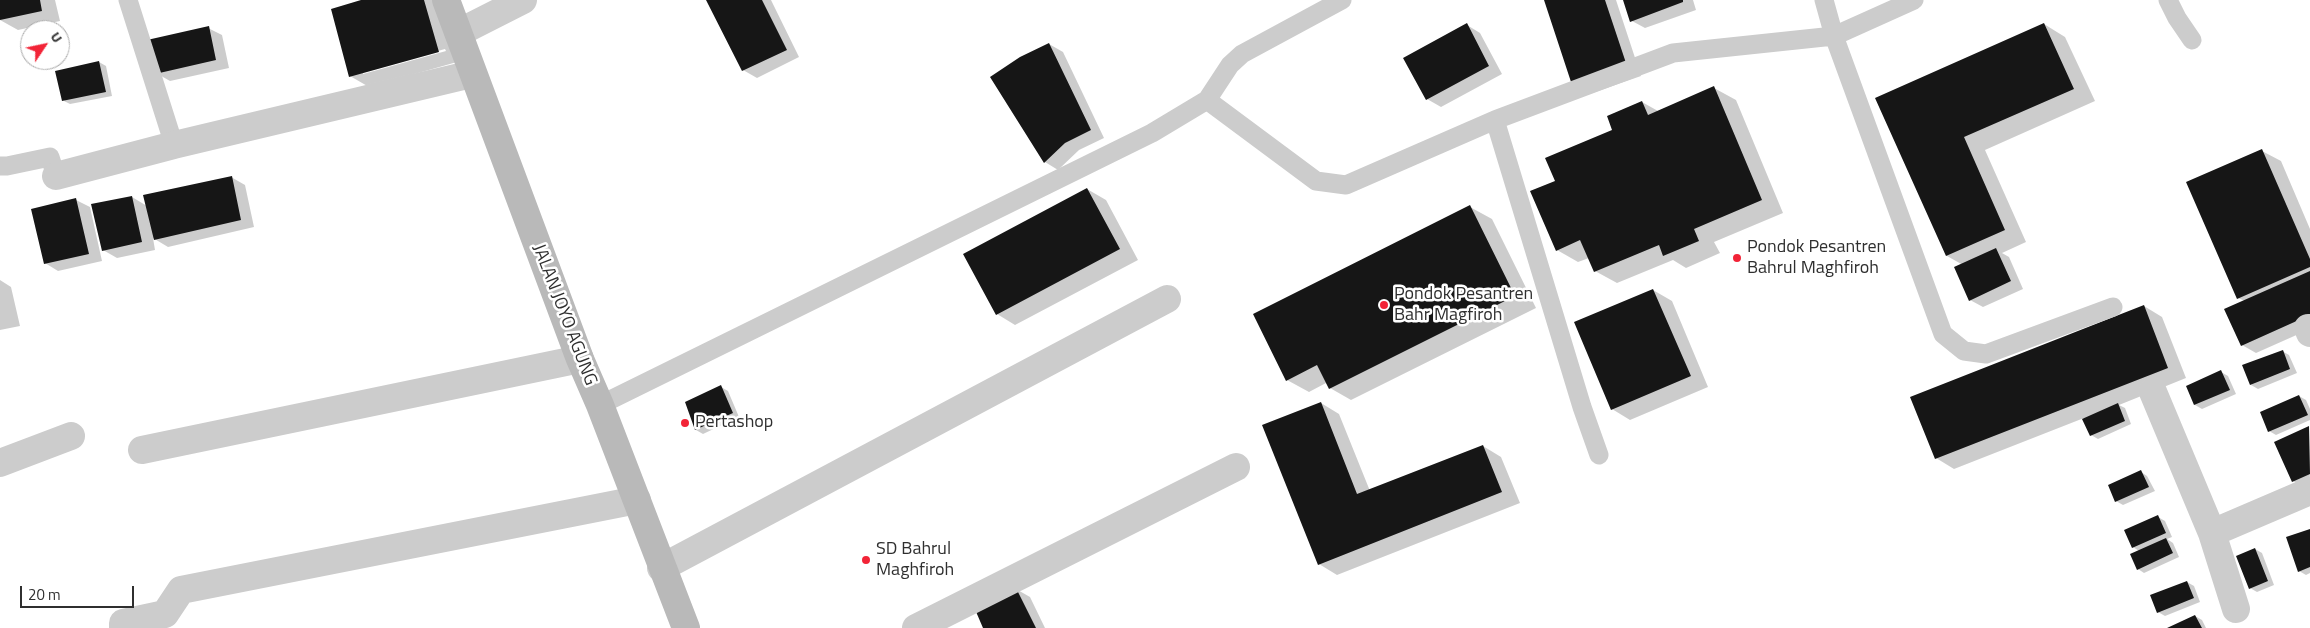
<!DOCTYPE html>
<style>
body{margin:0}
#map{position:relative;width:2310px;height:628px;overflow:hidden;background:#fff;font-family:"Titillium Web",sans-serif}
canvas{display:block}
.north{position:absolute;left:20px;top:20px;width:50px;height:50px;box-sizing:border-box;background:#fff;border:1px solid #acacac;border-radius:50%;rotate:56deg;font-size:14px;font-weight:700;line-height:20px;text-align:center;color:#2f2f2f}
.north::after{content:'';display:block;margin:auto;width:18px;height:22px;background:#f22437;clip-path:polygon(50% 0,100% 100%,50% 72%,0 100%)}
.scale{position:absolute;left:20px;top:586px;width:114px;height:22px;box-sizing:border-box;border:2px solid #2f2f2f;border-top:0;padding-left:6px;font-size:15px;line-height:18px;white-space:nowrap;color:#2f2f2f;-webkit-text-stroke:4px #fff;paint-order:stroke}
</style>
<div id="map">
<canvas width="2310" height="628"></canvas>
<div class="north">U</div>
<div class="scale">20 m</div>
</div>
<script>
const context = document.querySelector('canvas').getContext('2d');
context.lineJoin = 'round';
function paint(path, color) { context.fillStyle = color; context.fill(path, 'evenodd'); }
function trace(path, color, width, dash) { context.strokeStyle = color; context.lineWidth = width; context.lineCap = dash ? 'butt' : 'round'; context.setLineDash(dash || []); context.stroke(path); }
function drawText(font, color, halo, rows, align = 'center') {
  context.font = font + ' "Titillium Web",sans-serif'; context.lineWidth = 5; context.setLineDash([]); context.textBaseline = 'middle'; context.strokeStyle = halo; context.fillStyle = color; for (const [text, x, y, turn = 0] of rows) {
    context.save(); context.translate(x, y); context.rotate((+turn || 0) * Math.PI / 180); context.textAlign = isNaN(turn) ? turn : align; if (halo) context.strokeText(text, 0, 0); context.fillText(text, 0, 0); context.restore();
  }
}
const shadow = new Path2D(`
 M 0,0 L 55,0 L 60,21 L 18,30 L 0,20 Z
 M 366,0 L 439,0 L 457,62 L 369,87 L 350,76 ZM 445,49 L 446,51 L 363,74 L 363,72 Z
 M 708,0 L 771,0 L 799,57 L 757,78 L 743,70 Z
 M 1545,0 L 1616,0 L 1641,76 L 1587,95 Z
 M 1624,0 L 1693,0 L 1696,10 L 1645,28 L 1632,21 Z
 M 2044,24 L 2065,37 L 2095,101 L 1985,150 L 2026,242 L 2002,253 L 2009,257 L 2023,289 L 1983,307 L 1970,300 L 1963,265 L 1947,256 L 1876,99 Z
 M 1467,25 L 1480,33 L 1502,74 L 1441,107 L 1427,99 L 1405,58 Z
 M 208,28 L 222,35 L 229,68 L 170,81 L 156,73 Z
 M 1049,44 L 1063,52 L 1104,138 L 1079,150 L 1058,170 L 1045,162 L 991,77 Z
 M 99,62 L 106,66 L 112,96 L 70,104 L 64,101 Z
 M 1714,88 L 1736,100 L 1783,213 L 1714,242 L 1720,253 L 1686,268 L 1673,260 L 1617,283 L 1595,271 L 1589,258 L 1578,262 L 1557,250 L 1556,181 L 1614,131 L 1642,102 L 1658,111 Z
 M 2262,151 L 2281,161 L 2310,229 L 2310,329 L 2256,353 L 2242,345 L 2245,301 L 2238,298 Z
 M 231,177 L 245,185 L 254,227 L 168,247 L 153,238 L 155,250 L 117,258 L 103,250 L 132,197 L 147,206 Z
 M 1087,189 L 1106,200 L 1138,260 L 1015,325 L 997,314 Z
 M 76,200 L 90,207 L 102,261 L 58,271 L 45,263 Z
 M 1470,207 L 1492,219 L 1536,308 L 1351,400 L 1330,388 L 1326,383 L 1309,392 L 1287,380 Z
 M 0,280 L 11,287 L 20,326 L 0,330 Z
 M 1653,290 L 1672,301 L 1708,387 L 1630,420 L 1612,409 Z
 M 2144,306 L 2162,317 L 2186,378 L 2119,405 L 2125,408 L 2131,424 L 2098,439 L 2091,435 L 2084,418 L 1954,469 L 1936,458 Z
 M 2282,351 L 2289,355 L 2297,373 L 2258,389 L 2251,385 Z
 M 2221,372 L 2228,376 L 2236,394 L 2202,409 L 2195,405 L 2187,386 Z
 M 721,387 L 728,391 L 739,417 L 703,434 L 696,430 L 686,403 Z
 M 2299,396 L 2306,400 L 2310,409 L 2310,420 L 2276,435 L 2269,431 Z
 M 1321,403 L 1339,414 L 1370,491 L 1483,446 L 1501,457 L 1520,503 L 1337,575 L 1319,564 Z
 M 2309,427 L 2310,487 L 2307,489 L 2293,481 Z
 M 2141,472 L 2147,476 L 2155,491 L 2123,505 L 2116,501 Z
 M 2158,517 L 2165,521 L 2172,537 L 2167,539 L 2173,543 L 2179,557 L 2144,573 L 2138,569 L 2139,551 L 2133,547 Z
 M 2310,530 L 2310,573 L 2306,575 L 2299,571 Z
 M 2255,549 L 2262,553 L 2274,585 L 2257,592 L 2250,588 Z
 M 2187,582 L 2194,586 L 2200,602 L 2165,616 L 2158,612 Z
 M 1016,589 L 1030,597 L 1045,628 L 985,628 Z
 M 2195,616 L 2202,620 L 2206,628 L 2170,628 Z`);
const building = new Path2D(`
 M 0,0 L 40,0 L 42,11 L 0,20 Z
 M 361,0 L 424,0 L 439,52 L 349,77 L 331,9 Z
 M 706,0 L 762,0 L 787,50 L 742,71 Z
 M 1544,0 L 1605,0 L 1628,69 L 1573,88 Z
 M 1623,0 L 1683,0 L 1683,2 L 1630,22 Z
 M 1467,23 L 1489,66 L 1426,100 L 1403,58 Z
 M 2044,23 L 2074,89 L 1964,137 L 2005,230 L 1946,256 L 1875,98 Z
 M 209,26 L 216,60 L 155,74 L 147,40 Z
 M 1049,43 L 1091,130 L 1065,143 L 1044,163 L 990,77 L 1020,57 Z
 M 99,61 L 106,92 L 62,101 L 55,71 Z
 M 1714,86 L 1762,200 L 1694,229 L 1699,241 L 1663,256 L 1659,245 L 1594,272 L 1580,240 L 1556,251 L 1530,191 L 1555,181 L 1545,158 L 1612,130 L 1607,116 L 1642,101 L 1648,115 Z
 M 2262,149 L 2310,259 L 2310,267 L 2237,299 L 2186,182 Z
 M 232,176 L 241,220 L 154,240 L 143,195 Z
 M 1087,188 L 1120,249 L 996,315 L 963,254 Z
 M 132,196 L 142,242 L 102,251 L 91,204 Z
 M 76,198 L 89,254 L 44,264 L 31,209 Z
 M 1470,205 L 1515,296 L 1329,389 L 1317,365 L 1286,381 L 1253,314 Z
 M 1996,248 L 2011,281 L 1969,301 L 1954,267 Z
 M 2310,271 L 2310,315 L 2241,346 L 2224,309 Z
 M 1653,289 L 1691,376 L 1611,410 L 1574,322 Z
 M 2144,305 L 2168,368 L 1935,459 L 1910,397 Z
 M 2283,350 L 2290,369 L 2250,385 L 2242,365 Z
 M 2221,370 L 2230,390 L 2194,405 L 2186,386 Z
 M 721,385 L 733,413 L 695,430 L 685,402 Z
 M 2299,395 L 2308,415 L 2268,432 L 2260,412 Z
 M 1321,402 L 1357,494 L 1483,445 L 1502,492 L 1318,565 L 1262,425 Z
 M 2118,403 L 2125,421 L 2090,436 L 2082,419 Z
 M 2309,426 L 2310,474 L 2292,482 L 2274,442 Z
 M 2141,470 L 2149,487 L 2115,502 L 2108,485 Z
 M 2158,515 L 2166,533 L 2132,548 L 2124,530 Z
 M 2310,529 L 2310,567 L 2298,572 L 2286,537 Z
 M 2166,538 L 2173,553 L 2137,570 L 2130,554 Z
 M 2255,548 L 2268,581 L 2249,589 L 2236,556 Z
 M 2187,581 L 2194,598 L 2157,613 L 2150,595 Z
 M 1016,588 L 1036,628 L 983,628 L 974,607 Z
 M 2195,615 L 2202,628 L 2167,628 Z`);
const lane = new Path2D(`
 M 128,0 L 174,145
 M 1824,0 L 1834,36 L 1943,334 L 1964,351 L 1986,354 L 2113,307
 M 2168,0 L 2177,18 L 2192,40
 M 1207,100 L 1316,181 L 1346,185 L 1495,120 L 1673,53 L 1834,36 L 1914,0
 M 1495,120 L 1582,407 L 1599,455
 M 0,166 L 7,166 L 50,157 L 56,176
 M 600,405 L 1152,133 L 1207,100 L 1230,65 L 1242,54 L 1342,0`);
const street = new Path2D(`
 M 458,33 L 523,0
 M 56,176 L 174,145 L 472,74
 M 2308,328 L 2310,333
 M 2153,392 L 2212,533 L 2236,609
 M 142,450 L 580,359
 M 0,463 L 71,436
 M 2212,533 L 2310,491
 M 661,568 L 1167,299
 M 123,628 L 123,623 L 165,614 L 181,590 L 637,500
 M 916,628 L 1236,467`);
const secondary = new Path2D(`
 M 446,0 L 580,359 L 600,405 L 686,628`);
const markers = [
 [1737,258,5,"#f22437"],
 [1384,305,5,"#f22437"],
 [685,423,5,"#f22437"],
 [866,560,5,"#f22437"]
];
const poiNames = [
 ["Pondok Pesantren",1747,248],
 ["Bahrul Maghfiroh",1747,269],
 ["Pondok Pesantren",1394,295],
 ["Bahr Magfiroh",1394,316],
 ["Pertashop",695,423],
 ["SD Bahrul",876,550],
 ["Maghfiroh",876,571]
];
const streetNames = [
 ["JALAN JOYO AGUNG",564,315,69]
];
paint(shadow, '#0003');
paint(building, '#161616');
trace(lane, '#ccc', 19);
trace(street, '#ccc', 28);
trace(secondary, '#b9b9b9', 28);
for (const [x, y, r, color] of markers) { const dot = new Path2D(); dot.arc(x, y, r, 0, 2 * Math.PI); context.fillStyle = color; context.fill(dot); trace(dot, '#fff', 2); }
drawText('18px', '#2f2f2f', '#fff', poiNames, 'left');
drawText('18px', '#2f2f2f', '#fff', streetNames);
</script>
